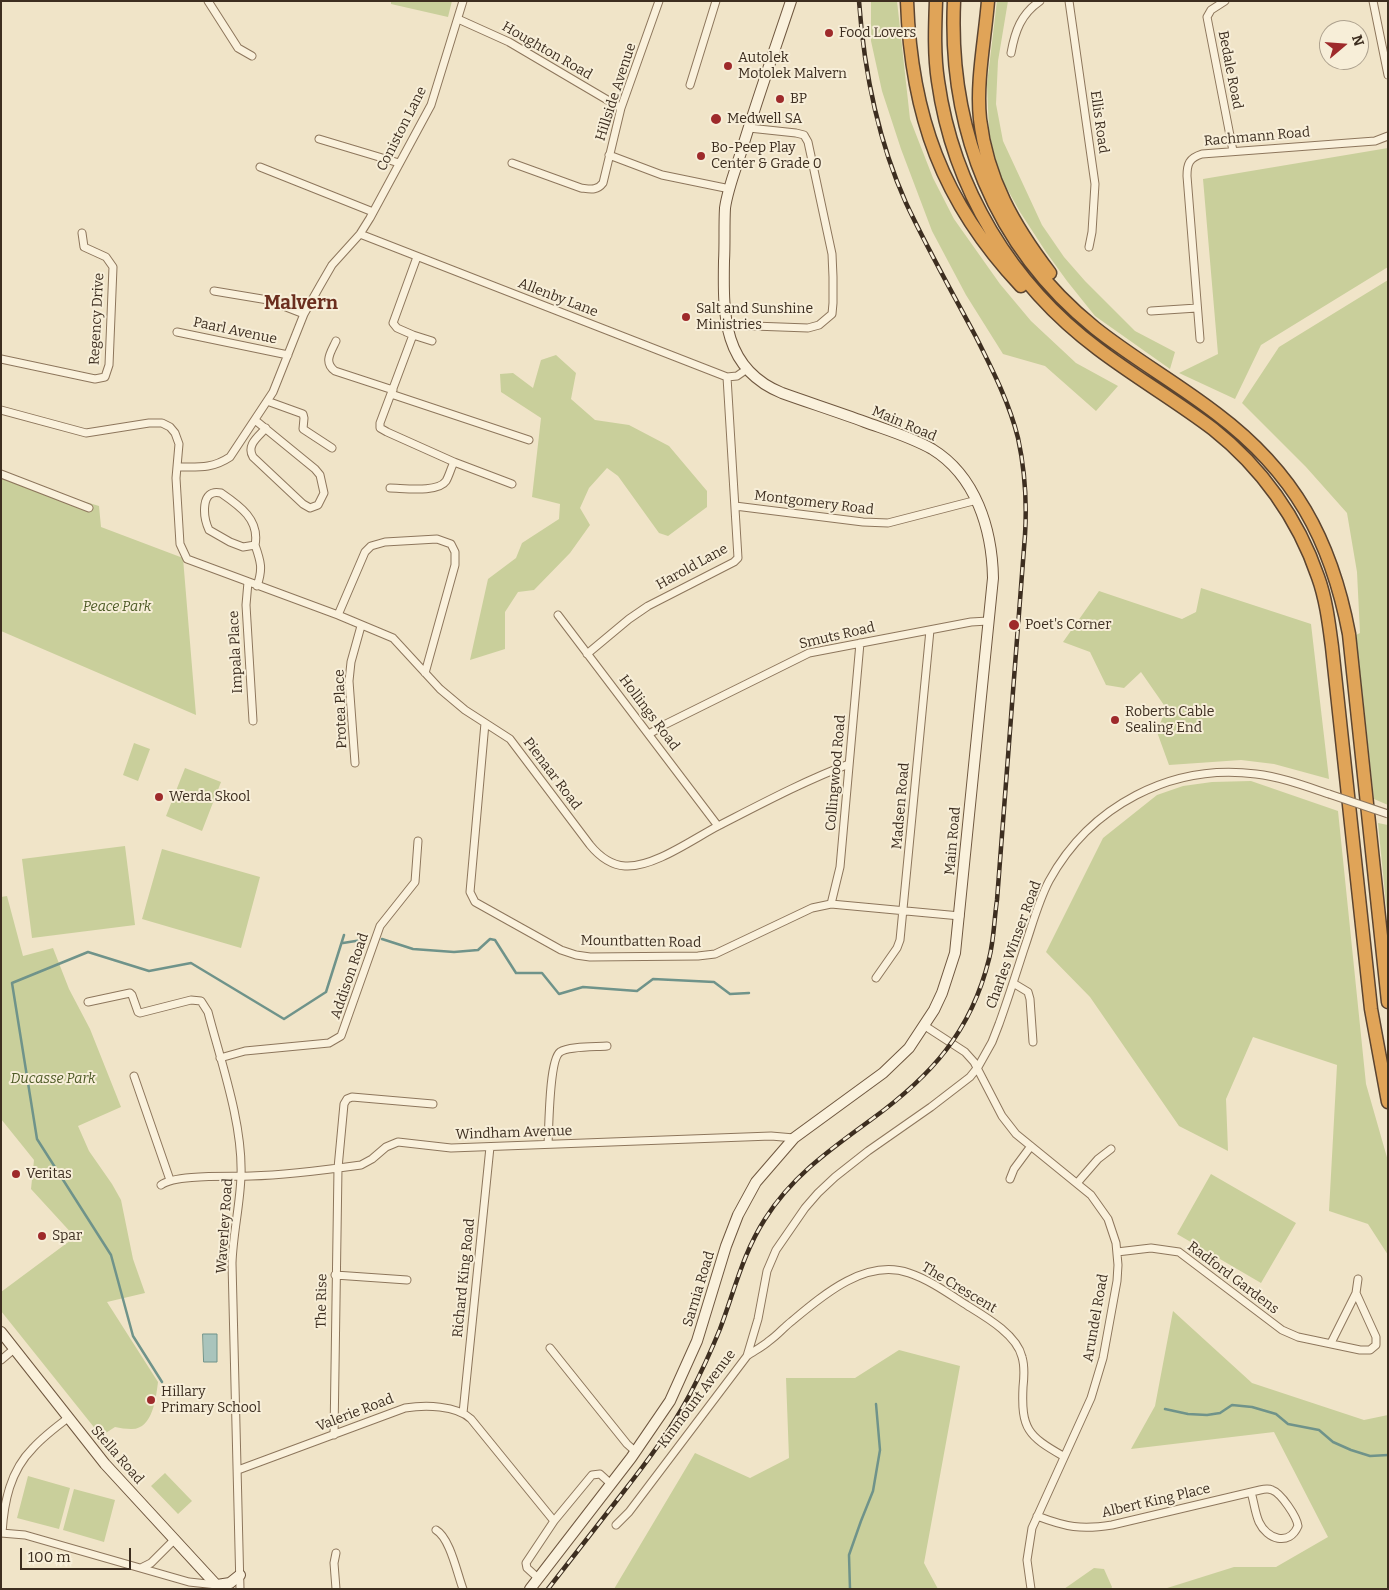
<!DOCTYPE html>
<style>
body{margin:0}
#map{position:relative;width:1389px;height:1590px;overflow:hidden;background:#f0e4c8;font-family:Bitter,serif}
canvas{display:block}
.frame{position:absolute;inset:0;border:2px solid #3d2e20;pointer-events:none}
.north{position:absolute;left:1319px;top:20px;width:50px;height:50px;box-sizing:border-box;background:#f7eed8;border:1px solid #ada18e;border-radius:50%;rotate:72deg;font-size:14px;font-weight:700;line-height:20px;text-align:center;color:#3d2e20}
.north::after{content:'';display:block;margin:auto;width:18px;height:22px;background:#9e2a2b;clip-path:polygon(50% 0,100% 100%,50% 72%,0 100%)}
.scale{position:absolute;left:20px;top:1548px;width:111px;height:22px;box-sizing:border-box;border:2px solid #3d2e20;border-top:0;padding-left:6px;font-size:15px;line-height:18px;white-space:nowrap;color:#3d2e20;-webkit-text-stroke:4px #f7eed8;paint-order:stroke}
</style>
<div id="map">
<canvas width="1389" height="1590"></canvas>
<div class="frame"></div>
<div class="north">N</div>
<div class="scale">100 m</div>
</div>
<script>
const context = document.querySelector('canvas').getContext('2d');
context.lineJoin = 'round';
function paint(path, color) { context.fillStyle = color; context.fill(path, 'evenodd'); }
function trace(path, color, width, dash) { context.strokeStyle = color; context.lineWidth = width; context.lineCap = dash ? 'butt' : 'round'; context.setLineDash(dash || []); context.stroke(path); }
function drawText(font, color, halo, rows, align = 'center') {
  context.font = font + ' Bitter,serif'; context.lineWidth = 4; context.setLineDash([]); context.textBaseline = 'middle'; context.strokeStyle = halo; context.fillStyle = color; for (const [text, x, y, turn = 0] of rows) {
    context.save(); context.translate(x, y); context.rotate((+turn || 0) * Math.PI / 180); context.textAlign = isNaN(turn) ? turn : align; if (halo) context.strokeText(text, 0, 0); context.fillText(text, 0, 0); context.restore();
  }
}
const green = new Path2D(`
 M 391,1 L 452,1 L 448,17 L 391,4 Z
 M 871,1 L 897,1 L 910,119 L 933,178 L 954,219 L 1000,284 L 1031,321 L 1076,363 L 1118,386 L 1096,411 L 1045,366 L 1003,354 L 966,295 L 932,231 L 901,149 L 882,91 L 871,41 Z
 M 997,1 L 1008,1 L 998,61 L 996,104 L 1003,141 L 1042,225 L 1064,257 L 1085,281 L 1135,331 L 1175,352 L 1170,369 L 1095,316 L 1067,281 L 1046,252 L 1020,212 L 999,174 L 989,132 L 987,84 Z
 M 1388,148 L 1388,267 L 1261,345 L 1235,399 L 1179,373 L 1218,354 L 1203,179 Z
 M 1388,280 L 1388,805 L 1374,799 L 1356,635 L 1360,633 L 1357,572 L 1347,513 L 1306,467 L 1242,403 L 1279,347 Z
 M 556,355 L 576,373 L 571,399 L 595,420 L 629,425 L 669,446 L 707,491 L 707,507 L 668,536 L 659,533 L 618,476 L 607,468 L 589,488 L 580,508 L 590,525 L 570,553 L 534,590 L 518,592 L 505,612 L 505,649 L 470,660 L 488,579 L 516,558 L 522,543 L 559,519 L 560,504 L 532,497 L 541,418 L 501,392 L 500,374 L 513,373 L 533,388 L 541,360 Z
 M 1,476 L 99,506 L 101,527 L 183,558 L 196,715 L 1,631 Z
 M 1201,588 L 1311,624 L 1329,779 L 1274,764 L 1241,760 L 1169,765 L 1157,732 L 1166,708 L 1141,672 L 1124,688 L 1106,685 L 1090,652 L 1063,642 L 1099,591 L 1182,619 L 1196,612 Z
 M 134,743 L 150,749 L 138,781 L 123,775 Z
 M 185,768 L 221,782 L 202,831 L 166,816 Z
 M 1251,781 L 1338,811 L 1366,1084 L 1388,1161 L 1388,1255 L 1368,1224 L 1329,1211 L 1337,1065 L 1253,1037 L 1226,1099 L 1228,1151 L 1179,1126 L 1090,997 L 1046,952 L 1103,838 L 1157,795 L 1183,786 L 1212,782 Z
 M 1378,823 L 1388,825 L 1388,916 L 1386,904 Z
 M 125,846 L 135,925 L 32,938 L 22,859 Z
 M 162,849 L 260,877 L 241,948 L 142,919 Z
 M 7,896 L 23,956 L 53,948 L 69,989 L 90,1029 L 121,1107 L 78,1126 L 89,1151 L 112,1184 L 121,1200 L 133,1259 L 145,1293 L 107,1302 L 158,1382 C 156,1397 153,1430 131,1429 C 126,1429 120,1428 115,1427 L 101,1436 L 1,1311 L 1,1292 L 75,1237 L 31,1189 L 34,1160 L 1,1119 L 1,897 Z
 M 1211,1174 L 1296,1223 L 1261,1283 L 1177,1234 Z
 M 1173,1311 L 1252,1383 L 1364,1420 L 1388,1415 L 1388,1589 L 1164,1589 L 1234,1567 L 1276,1567 L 1328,1537 L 1274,1432 L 1131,1449 L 1155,1406 Z
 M 899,1350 L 960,1366 L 924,1563 L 938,1589 L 614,1589 L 695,1453 L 750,1478 L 789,1458 L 786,1378 L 855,1378 Z
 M 165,1473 L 192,1501 L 178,1514 L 151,1486 Z
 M 28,1476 L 70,1488 L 59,1529 L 17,1518 Z
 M 74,1489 L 115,1500 L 104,1542 L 63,1530 Z
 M 1094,1568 L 1104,1569 L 1112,1587 L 1111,1589 L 1064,1589 Z`);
const water = new Path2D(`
 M 203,1334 L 217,1334 L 217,1362 L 204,1362 Z`);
const stream = new Path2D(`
 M 382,939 L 413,949 L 454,952 L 478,950 L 490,939 L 495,940 L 516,973 L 542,973 L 559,994 L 583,987 L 637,991 L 653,979 L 714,982 L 730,994 L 749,993
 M 343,943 L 362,940
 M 162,1382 L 133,1336 L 111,1255 L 37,1139 L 12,983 L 88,952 L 149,971 L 191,963 L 284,1019 L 326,992 L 344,935
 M 1165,1409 L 1188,1414 L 1207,1415 L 1220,1413 L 1232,1405 L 1252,1407 L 1276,1414 L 1288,1424 L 1319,1430 L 1333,1442 L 1351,1450 L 1370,1456 L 1388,1455
 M 850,1589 L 849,1555 L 861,1521 L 873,1491 L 880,1450 L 876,1404`);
const minor = new Path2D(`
 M 208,1 L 238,48 L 252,56
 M 1069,1 L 1095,184 L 1092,232 L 1089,247
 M 1225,1 L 1211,10 L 1207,17 L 1233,151
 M 1373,1 L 1388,75
 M 458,19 L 509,42 L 621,108
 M 1011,53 C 1015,31 1021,14 1040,1
 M 690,85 L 716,1
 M 319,139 L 399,163
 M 609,155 L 662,175 L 730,189
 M 512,163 L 581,188 C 590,189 597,191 603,183 L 621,108 L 659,1
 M 260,167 L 373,212
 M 360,234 L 727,377 L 737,376 L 747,369
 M 417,257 L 393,323 L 397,328 L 413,335 L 380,423 L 380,428 L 387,432 L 454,462 L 512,484
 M 214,291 L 268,300 L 304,314
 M 1151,311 L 1197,308
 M 726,325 L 808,328 L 819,325 L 832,314 L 833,303 L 833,277 L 832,254 L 808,142 L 804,135 L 796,133 L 749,128
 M 177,332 L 288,355
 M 413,335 L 432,341
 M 1200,339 L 1187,176 C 1187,164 1189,158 1202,154 L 1375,141 L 1388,136
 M 336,341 C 331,352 323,362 335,371 L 393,390
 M 1,359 L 95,379 L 105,377 L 109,365 L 113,267 L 106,257 L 84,247 L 82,233
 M 391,394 L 529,440
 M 267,401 L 303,414 L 304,418 L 303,429 L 332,448
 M 1,410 L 86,433 L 149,423 L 162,423 L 170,427 L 175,433 L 179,444 L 176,478 L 180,544 L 187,559 L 338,615 L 393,638 L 440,689 L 465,710 L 510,739 L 590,845 C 599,856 610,865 625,866 C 653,868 693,839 718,826 C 761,804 804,781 849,764
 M 255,420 L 315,469 L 320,475 L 324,493 L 318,505 L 310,508 L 303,504 L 253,457 C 246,445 258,437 266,428
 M 177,467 C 198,467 212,469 230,457 L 273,392 L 304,314 L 321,284 L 332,265 L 360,234 L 370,218 L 431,105 L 463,1
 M 1,474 L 89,508
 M 390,488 C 403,488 438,493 446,481 C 449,476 451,468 454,462
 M 735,506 L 863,522 L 888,523 L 977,500
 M 255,545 C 260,520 240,506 221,493 C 200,488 203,517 209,530 L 230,542 L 243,547 L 255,545 C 261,562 263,569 257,586
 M 248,582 L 246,605 L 253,721
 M 338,615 L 365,552 L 371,546 L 385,542 L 437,539 L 451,544 L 455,552 L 455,565 L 425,673
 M 558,615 L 718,826
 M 587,654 L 629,619 L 648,606 L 734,562 L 738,558 L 727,377
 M 485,723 L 470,892 L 475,902 L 561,950 L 576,955 L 590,957 L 698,956 L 715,954 L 812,908 L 831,904 L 960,916
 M 649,734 L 666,724 L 809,653 L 971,622 L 988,621
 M 355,763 L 349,681 L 351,662 L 361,626
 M 831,904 L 840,867 L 860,643
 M 876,978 L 897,948 L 900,940 L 930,630
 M 1013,983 L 1028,992 L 1030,999 L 1033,1042
 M 88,1002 L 130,993 L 132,995 L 138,1012 L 140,1013 L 191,1000 L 201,1001 L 208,1012 C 221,1062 243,1124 241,1176 C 240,1205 233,1234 232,1263 L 240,1589
 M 925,1026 L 965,1052 L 974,1062 L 1002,1116 L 1016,1134 L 1091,1195 L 1108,1219 L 1116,1243 L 1118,1265 L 1117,1281 L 1103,1358 L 1091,1398 L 1032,1528 L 1027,1560 L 1031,1589
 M 220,1058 L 245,1051 L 329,1043 L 341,1036 L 380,926 L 415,882 L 418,841
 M 134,1076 L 170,1180
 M 548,1144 C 549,1128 549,1060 560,1052 C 569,1046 596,1047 607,1046
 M 1010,1179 L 1014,1169 L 1031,1146
 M 1078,1182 L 1098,1159 L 1111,1149
 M 161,1185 C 175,1174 231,1177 251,1176 C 287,1175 325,1170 361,1165 L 372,1159 L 386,1147 L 398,1142 L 451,1148 L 771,1136 L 794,1138
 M 1117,1252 L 1151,1248 L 1179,1252 L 1282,1330 L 1298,1337 L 1360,1350 L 1370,1350 L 1376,1345 L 1376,1337 L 1356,1293
 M 335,1275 L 407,1280
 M 1331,1343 L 1356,1293 L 1358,1279
 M 550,1348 L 627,1444 L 636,1452
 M 747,1356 C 754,1351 762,1347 769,1341 C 778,1335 784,1327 792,1321 C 823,1295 866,1258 909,1273 C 930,1280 949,1294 968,1306 C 986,1317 1017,1335 1022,1357 C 1025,1367 1024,1378 1023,1387 C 1021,1429 1028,1436 1063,1456
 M 1,1360 L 14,1349
 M 463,1413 L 490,1147
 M 334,1435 L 338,1168 L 344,1104 L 347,1099 L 352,1097 L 433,1104
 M 238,1470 L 405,1408 C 425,1405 456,1405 471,1419 L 554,1521
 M 1037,1516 C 1066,1527 1081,1530 1112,1525 L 1260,1490 C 1264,1489 1268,1488 1272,1490 C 1281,1493 1297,1517 1298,1526 C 1289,1547 1267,1539 1259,1522 C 1255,1513 1254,1502 1251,1492
 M 616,1525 L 629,1512 L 747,1356 L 758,1319 L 767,1271 L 776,1250 L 805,1208 L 818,1193 L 835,1177 L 868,1151 L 931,1107 L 970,1077 L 978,1067 L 992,1042 L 999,1024 C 1008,999 1016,974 1024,949 C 1032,926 1038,902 1049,881 C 1090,806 1171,763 1256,774 C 1281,777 1305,786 1329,794
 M 436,1530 C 450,1538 457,1573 463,1589
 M 1,1533 L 25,1535 L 189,1582 L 217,1585
 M 2,1533 C 4,1502 10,1471 33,1448 C 43,1437 56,1427 68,1418
 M 141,1568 L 151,1563 L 175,1539
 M 538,1578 L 527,1568 L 526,1563 L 554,1521 L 592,1475 L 600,1474 L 611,1484
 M 336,1589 L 334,1563 L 336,1553`);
const secondary = new Path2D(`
 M 1,1332 L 105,1464 L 220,1589
 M 217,1585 L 230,1583 L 240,1575
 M 530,1589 L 631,1458 L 670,1401 L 697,1341 L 726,1246 L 738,1215 L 756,1182 L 794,1138 L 883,1073 L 909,1048 L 934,1010 L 942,993 L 955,953 L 993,578 C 992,529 976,476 932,449 C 911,437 887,430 865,422 C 838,412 810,403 782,393 C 723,369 723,316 724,261 C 725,244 724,225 725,208 C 728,187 737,166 743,146 C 758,97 775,49 791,1`);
const motorway = new Path2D(`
 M 907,1 C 911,115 942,202 1021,286
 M 936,1 C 935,28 934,55 938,81 C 953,188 1011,284 1098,349 C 1135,377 1176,401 1213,429 C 1261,467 1298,518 1318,577 C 1326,599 1329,624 1332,647 L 1371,1009 L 1388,1102
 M 954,1 C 948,128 994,247 1095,328 C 1134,359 1177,383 1217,414 C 1294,472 1331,539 1349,634 L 1388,1002
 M 988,1 C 985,39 976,82 980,119 C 987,179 1014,226 1050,273`);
const rail = new Path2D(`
 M 548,1589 C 572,1558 597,1526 621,1495 C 646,1463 671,1430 690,1394 C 701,1373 711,1351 720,1329 C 734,1292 743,1253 765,1219 C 793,1175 831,1149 872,1119 C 931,1076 971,1032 989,959 C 994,940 994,920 997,900 L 1025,535 C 1027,502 1025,470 1018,438 C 1009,402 992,369 976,337 C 952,292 927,248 906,203 C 877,138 864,71 859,1`);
const minorBridge = new Path2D(`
 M 1329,794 L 1388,814`);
const markers = [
 [829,33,5,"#9e2a2b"],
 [728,66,5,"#9e2a2b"],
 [780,99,5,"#9e2a2b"],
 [716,119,6,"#9e2a2b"],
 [701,156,5,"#9e2a2b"],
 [686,317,5,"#9e2a2b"],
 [1014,625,6,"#9e2a2b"],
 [1115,720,5,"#9e2a2b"],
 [159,797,5,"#9e2a2b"],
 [16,1174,5,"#9e2a2b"],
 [42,1236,5,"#9e2a2b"],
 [151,1400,5,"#9e2a2b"]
];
const poiNames = [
 ["Food Lovers",839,33],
 ["Autolek",738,58],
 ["Motolek Malvern",738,74],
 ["BP",790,99],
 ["Medwell SA",727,119],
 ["Bo-Peep Play",711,148],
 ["Center & Grade 0",711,164],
 ["Salt and Sunshine",696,309],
 ["Ministries",696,325],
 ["Poet's Corner",1025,625],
 ["Roberts Cable",1125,712],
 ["Sealing End",1125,728],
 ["Werda Skool",169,797],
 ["Veritas",26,1174],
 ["Spar",52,1236],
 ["Hillary",161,1392],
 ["Primary School",161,1408]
];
const streetNames = [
 ["Houghton Road",547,51,30],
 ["Bedale Road",1230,70,79],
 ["Hillside Avenue",616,92,-72],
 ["Ellis Road",1099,122,82],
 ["Coniston Lane",402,129,-63],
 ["Rachmann Road",1257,137,-5],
 ["Allenby Lane",558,298,21],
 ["Regency Drive",97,319,-87],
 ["Paarl Avenue",235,331,12],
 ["Main Road",904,424,23],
 ["Montgomery Road",814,503,7],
 ["Harold Lane",692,567,-29],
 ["Smuts Road",837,636,-13],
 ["Impala Place",236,652,-93],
 ["Protea Place",341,709,-92],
 ["Hollings Road",649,713,53],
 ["Collingwood Road",836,773,-85],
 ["Pienaar Road",552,774,53],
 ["Madsen Road",901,806,-85],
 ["Main Road",953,841,-85],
 ["Mountbatten Road",641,942,1],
 ["Charles Winser Road",1014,945,-70],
 ["Addison Road",350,976,-71],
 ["Windham Avenue",514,1133,-2],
 ["Waverley Road",225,1226,-86],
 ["Richard King Road",464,1278,-84],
 ["Radford Gardens",1233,1278,37],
 ["The Crescent",959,1288,31],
 ["Sarnia Road",699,1289,-73],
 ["The Rise",322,1301,-89],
 ["Arundel Road",1096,1318,-80],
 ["Kinmount Avenue",697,1399,-53],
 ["Valerie Road",355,1413,-21],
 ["Stella Road",117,1455,49],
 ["Albert King Place",1156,1501,-13]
];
const parkNames = [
 ["Peace Park",117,607],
 ["Ducasse Park",53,1079]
];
const districtNames = [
 ["Malvern",301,304]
];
paint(green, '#c9cf9b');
paint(water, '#a9c4bc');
trace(water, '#6f938a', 1);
trace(stream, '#6f938a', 2.5);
trace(minor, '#8d765c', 9);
trace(secondary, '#6f573f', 12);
trace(motorway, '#5b4430', 15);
trace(minor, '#faf1dc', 7);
trace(secondary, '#faf1dc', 10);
trace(motorway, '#e0a458', 12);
trace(rail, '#3d2e20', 4.5);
trace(rail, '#f7eed8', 2.5, [8]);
trace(minorBridge, '#8d765c', 9, []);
trace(minorBridge, '#faf1dc', 7);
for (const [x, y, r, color] of markers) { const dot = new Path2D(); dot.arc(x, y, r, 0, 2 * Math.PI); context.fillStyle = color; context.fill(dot); trace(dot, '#f7eed8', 2); }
drawText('14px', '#3d2e20', '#f7eed8', poiNames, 'left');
drawText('14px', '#3d2e20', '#f7eed8', streetNames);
drawText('italic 14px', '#4d5a26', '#f7eed8', parkNames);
drawText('bold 19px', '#6b2e1e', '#f7eed8', districtNames);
</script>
